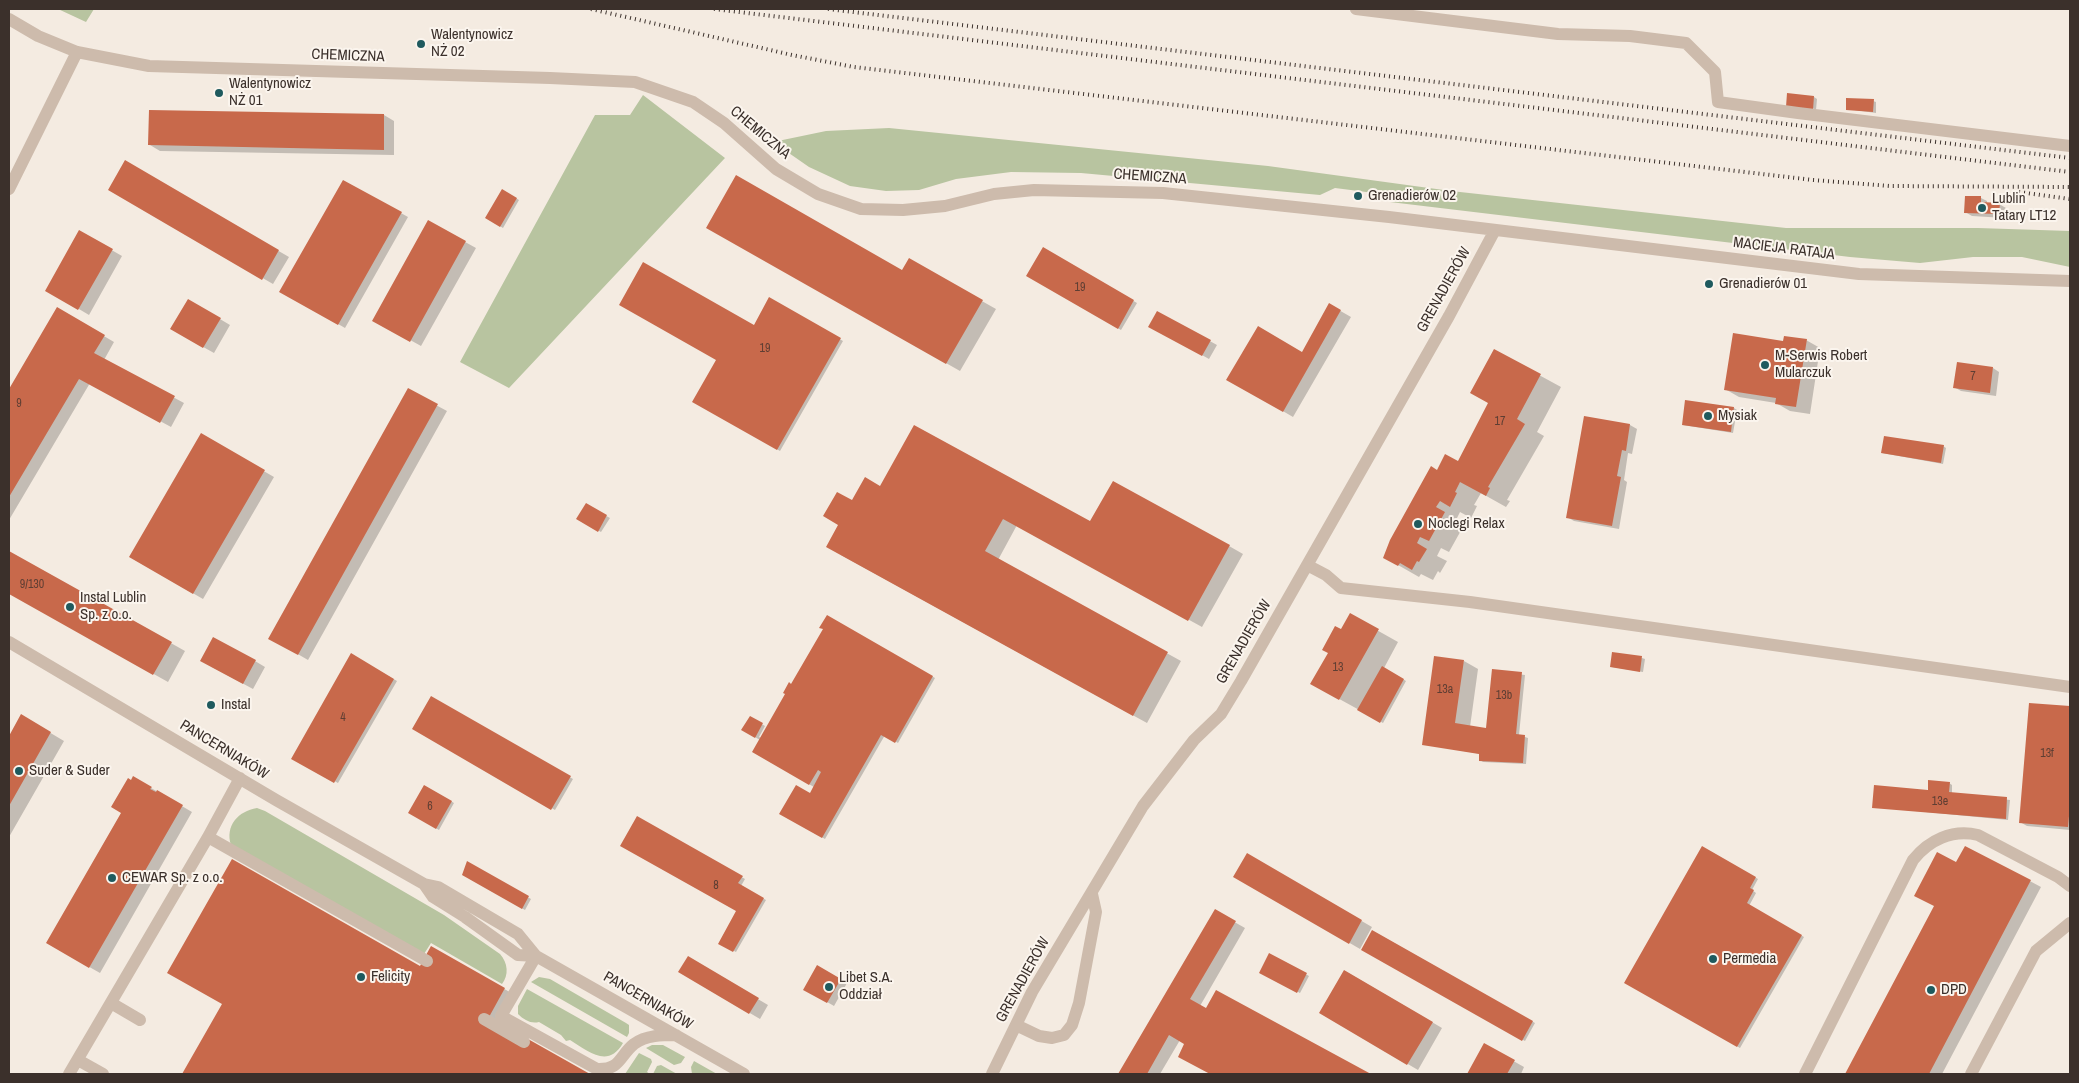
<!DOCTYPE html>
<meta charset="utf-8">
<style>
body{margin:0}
#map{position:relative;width:2079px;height:1083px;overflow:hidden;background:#f4ebe1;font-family:"Archivo Narrow",sans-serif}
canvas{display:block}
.frame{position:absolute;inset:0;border:10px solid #3b302b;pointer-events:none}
</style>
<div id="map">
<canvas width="2079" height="1083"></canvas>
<div class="frame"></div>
</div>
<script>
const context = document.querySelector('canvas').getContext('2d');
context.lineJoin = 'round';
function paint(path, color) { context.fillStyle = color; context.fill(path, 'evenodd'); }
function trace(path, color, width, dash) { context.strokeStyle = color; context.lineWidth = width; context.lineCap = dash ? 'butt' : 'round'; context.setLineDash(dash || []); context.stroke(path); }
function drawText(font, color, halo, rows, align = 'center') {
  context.font = font + ' "Archivo Narrow",sans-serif'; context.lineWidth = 4; context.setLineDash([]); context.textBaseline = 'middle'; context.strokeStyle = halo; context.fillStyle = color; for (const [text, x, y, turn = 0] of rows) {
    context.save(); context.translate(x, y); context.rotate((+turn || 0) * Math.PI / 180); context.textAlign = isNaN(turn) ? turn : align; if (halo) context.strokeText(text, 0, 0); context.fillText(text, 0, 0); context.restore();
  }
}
const green = new Path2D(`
 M 58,9 L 94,9 L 86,22 Z
 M 643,95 L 725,158 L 509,388 L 460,362 L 595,115 L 630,115 Z
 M 889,128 L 1268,166 L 1451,191 L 1786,228 L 1978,228 L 2070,231 L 2070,267 L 2022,257 L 1973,257 L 1920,263 L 1850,257 L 1390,202 L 1382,194 L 1335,188 L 1320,195 L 1081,173 L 1011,172 L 956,179 L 919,190 L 886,191 L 850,186 L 809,167 L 773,142 L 826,131 Z
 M 257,808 L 265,811 L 444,915 L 500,954 C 508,963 509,975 502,984 L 431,943 L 424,954 L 231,845 C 225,826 238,811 257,808 Z
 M 539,977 L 550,979 L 626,1023 L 629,1025 L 629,1033 L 627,1037 L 531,982 Z
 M 527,989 L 623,1043 C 608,1069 588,1051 570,1040 L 566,1041 L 561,1035 L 539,1022 C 531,1024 524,1020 518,1014 L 518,1006 Z
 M 652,1045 L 663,1045 L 685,1057 L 681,1063 L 674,1065 L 646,1048 Z
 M 639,1053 L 651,1059 L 652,1062 L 647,1072 L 650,1074 L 625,1074 Z
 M 694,1061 L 717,1074 L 692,1074 L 691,1067 Z
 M 661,1065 L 677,1074 L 653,1074 L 657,1066 Z`);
const shadow = new Path2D(`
 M 1788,95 L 1814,97 L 1817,99 L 1816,110 Z
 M 1873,101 L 1876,102 L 1876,113 L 1847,109 Z
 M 150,111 L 384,115 L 394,121 L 394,155 L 160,151 L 150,145 Z
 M 125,162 L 289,257 L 273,284 L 109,190 Z
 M 344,181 L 408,217 L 345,328 L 281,291 Z
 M 502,190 L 519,200 L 503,228 L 486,218 Z
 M 1981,198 L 1987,201 L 1987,204 L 1999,204 L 2006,208 L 2005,218 L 1972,216 L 1965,212 Z
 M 429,222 L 476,248 L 421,346 L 374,320 Z
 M 708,228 L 903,271 L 909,260 L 996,309 L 960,371 Z
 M 80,232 L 122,256 L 89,315 L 47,290 Z
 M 1043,249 L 1137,303 L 1121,330 L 1028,276 Z
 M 770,299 L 843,341 L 780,451 L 694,401 L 754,326 Z
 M 188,300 L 230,325 L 214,353 L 171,329 Z
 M 1330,305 L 1351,317 L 1293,417 L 1228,379 L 1302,353 Z
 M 58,309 L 114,342 L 104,360 L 184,403 L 171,427 L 90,383 L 9,520 L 9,391 Z
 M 1157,312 L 1217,345 L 1209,359 L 1150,326 Z
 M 1806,340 L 1820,348 L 1810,414 L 1790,411 L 1776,403 L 1739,397 L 1725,389 L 1784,342 Z
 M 1495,351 L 1561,387 L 1537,432 L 1544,436 L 1507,500 L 1510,501 L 1506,507 L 1481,493 L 1474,505 L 1477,506 L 1471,518 L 1460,512 L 1456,520 L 1464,525 L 1449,552 L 1441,548 L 1437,556 L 1447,561 L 1440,573 L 1438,571 L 1433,580 L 1421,574 L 1419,577 L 1384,557 L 1437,471 L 1458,462 L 1489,403 Z
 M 1993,368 L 1999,372 L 1996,396 L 1961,391 L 1954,387 Z
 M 408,390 L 447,411 L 308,660 L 270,638 Z
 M 1734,408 L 1737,410 L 1733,433 L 1683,425 Z
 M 1585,417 L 1630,425 L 1637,429 L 1632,454 L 1628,453 L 1624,480 L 1627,482 L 1619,529 L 1574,521 L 1567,517 Z
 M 201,435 L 274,477 L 203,599 L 130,557 Z
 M 1943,446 L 1946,448 L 1943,464 L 1882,453 Z
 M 881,488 L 1229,546 L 1243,554 L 1202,627 L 1017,525 L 998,560 L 1181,661 L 1147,723 L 841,555 L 852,502 Z
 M 586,505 L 610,518 L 601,532 L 578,519 Z
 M 9,552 L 185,651 L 168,682 L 9,593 Z
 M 1350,615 L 1398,642 L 1384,668 L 1406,681 L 1383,723 L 1312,684 Z
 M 827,617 L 935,678 L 898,743 L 885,735 L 825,839 L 781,813 L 810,795 L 814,787 L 753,752 L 760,740 L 743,730 L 750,717 L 765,726 L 759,737 L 761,738 L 824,629 Z
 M 352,655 L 397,681 L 338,783 L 293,758 Z
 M 1642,658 L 1645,659 L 1643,672 L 1612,667 Z
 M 255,661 L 265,667 L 253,689 L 212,667 Z
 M 1464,661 L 1478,669 L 1470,727 L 1487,729 L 1493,671 L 1525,675 L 1519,735 L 1528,738 L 1526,764 L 1483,762 L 1480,760 L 1481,754 L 1423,744 Z
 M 432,698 L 573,779 L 555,810 L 414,729 Z
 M 2030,704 L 2070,708 L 2070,830 L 2027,826 L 2020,822 Z
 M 22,716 L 64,741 L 9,837 L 9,738 Z
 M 134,778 L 192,812 L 100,973 L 47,943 L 122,812 Z
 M 1949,783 L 1952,785 L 1952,793 L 2010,800 L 2008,820 L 1874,807 L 1929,791 Z
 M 425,786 L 454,803 L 439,830 L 410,813 Z
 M 638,818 L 745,879 L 741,886 L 766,900 L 736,952 L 719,943 L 737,911 Z
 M 1966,847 L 2041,887 L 1942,1074 L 1846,1074 Z
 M 1703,848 L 1758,879 L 1752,890 L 1756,893 L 1749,906 L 1804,937 L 1740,1048 L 1626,982 Z
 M 1247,855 L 1372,927 L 1360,949 L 1235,876 Z
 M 468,863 L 531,899 L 525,910 L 463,875 Z
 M 1215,911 L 1245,928 L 1200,1006 L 1207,1010 L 1217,992 L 1369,1074 L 1212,1074 L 1179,1056 L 1186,1044 L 1180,1040 L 1160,1074 L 1119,1074 Z
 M 1373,931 L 1535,1023 L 1525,1041 L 1363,949 Z
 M 431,948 L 515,995 L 499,1024 L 587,1074 L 184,1074 L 224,1003 L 421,968 Z
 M 1269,955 L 1309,976 L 1300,993 L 1260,972 Z
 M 688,958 L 768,1005 L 760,1019 L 680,972 Z
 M 817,967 L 847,983 L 834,1006 L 805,989 Z
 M 1345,971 L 1442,1028 L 1418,1070 L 1321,1013 Z
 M 1485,1045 L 1524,1067 L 1521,1074 L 1468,1074 Z`);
const building = new Path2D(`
 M 1787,93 L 1814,96 L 1813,110 L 1786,107 Z
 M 1846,98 L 1874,99 L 1873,112 L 1846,110 Z
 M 149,110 L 384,114 L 384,150 L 148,145 Z
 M 125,160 L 279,250 L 262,280 L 108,190 Z
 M 736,175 L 902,270 L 909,258 L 983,300 L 946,364 L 706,228 Z
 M 343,180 L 402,212 L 338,325 L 279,292 Z
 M 502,189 L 517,198 L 500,227 L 485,218 Z
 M 1965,196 L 1981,196 L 1981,202 L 2000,203 L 1999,214 L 1964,213 Z
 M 428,220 L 466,241 L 410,342 L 372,321 Z
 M 79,230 L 113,249 L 78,310 L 45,291 Z
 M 1043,247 L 1134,300 L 1118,329 L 1026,276 Z
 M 643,262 L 754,325 L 769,297 L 841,338 L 777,450 L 692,402 L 716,360 L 619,305 Z
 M 188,299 L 221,318 L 203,348 L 170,329 Z
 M 1329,303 L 1341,310 L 1283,412 L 1226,380 L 1258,326 L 1302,352 Z
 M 57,307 L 105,335 L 94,353 L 175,396 L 160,423 L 79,379 L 9,497 L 9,389 Z
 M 1157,311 L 1211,340 L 1202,356 L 1148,327 Z
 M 1733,333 L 1783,341 L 1784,336 L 1807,339 L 1796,407 L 1775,404 L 1776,398 L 1724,390 Z
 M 1494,349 L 1541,374 L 1517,419 L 1525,424 L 1488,487 L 1490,488 L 1486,496 L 1460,482 L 1455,492 L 1457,493 L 1450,507 L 1440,501 L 1436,507 L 1445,512 L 1429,541 L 1420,537 L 1417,543 L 1427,549 L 1419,562 L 1417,561 L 1412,570 L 1400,563 L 1398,566 L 1383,558 L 1390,540 L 1431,466 L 1437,470 L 1445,454 L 1458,461 L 1488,403 L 1470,393 Z
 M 1957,362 L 1993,367 L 1990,393 L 1953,388 Z
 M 408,388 L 438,404 L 298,655 L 268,639 Z
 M 1685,400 L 1734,407 L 1731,432 L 1682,425 Z
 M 1584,416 L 1630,424 L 1626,451 L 1622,450 L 1617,476 L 1621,477 L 1612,526 L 1566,518 Z
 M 914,425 L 1090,521 L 1113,481 L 1230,545 L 1188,621 L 1003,519 L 985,551 L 1168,652 L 1133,716 L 826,547 L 838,525 L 823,516 L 837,492 L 852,500 L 865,477 L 880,486 Z
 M 201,433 L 265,470 L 193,594 L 129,557 Z
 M 1884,436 L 1944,445 L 1941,463 L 1881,453 Z
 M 586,503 L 607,515 L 598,532 L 576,519 Z
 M 9,551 L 172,642 L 153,675 L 9,594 Z
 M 1350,613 L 1379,629 L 1339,700 L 1310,684 L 1328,653 L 1322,650 L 1335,626 L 1341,629 Z
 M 827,615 L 933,676 L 895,743 L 881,735 L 822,838 L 779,814 L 796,785 L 810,793 L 821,772 L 818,770 L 809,785 L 752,752 L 785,694 L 783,693 L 789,682 L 791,684 L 823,629 L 819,628 Z
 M 213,637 L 256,660 L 243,684 L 200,661 Z
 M 1612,652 L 1642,656 L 1640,672 L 1610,667 Z
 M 351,653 L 394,679 L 334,783 L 291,759 Z
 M 1434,656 L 1464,660 L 1455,723 L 1486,728 L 1492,669 L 1522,672 L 1516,734 L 1525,735 L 1523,763 L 1479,761 L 1479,754 L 1422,745 Z
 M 1382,666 L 1404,679 L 1380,723 L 1357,710 Z
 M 431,696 L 571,776 L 551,810 L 412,729 Z
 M 2029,703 L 2070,706 L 2070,805 L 2068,827 L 2019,823 Z
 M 21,714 L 51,732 L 9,806 L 9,736 Z
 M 750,716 L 763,723 L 755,738 L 741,730 Z
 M 133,776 L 152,787 L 150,789 L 156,792 L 157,790 L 183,805 L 89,968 L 46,943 L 121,813 L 111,807 L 128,778 L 131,780 Z
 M 1928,780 L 1950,782 L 1949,792 L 2007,797 L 2006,819 L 1872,808 L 1874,785 L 1928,790 Z
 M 424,785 L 452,801 L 436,829 L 408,813 Z
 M 637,816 L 743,876 L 738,883 L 764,898 L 733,952 L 718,944 L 736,911 L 620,846 Z
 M 1702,846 L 1756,877 L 1750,888 L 1754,890 L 1747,903 L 1802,935 L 1737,1047 L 1624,983 Z
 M 1965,846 L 2031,880 L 1929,1074 L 1845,1074 L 1934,906 L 1914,896 L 1937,852 L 1956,862 Z
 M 1247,853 L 1362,920 L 1349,944 L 1233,877 Z
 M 232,859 L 420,966 L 431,946 L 505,988 L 489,1017 L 590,1074 L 182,1074 L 222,1004 L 167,973 Z
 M 467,861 L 529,896 L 522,909 L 462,875 Z
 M 1215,909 L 1236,921 L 1190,999 L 1206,1008 L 1216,990 L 1371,1074 L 1210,1074 L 1178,1057 L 1184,1044 L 1169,1035 L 1147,1074 L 1118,1074 Z
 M 1372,930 L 1533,1021 L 1522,1041 L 1361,950 Z
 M 1269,953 L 1307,973 L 1297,993 L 1259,973 Z
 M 688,956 L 759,998 L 749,1014 L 678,972 Z
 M 817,965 L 841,979 L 827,1003 L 803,990 Z
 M 1344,970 L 1433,1022 L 1407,1065 L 1319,1013 Z
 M 1484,1043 L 1515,1060 L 1507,1074 L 1467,1074 Z`);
const minor = new Path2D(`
 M 1356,9 L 1558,34 L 1630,36 L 1686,43 L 1715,72 L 1718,102 L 1798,113 L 2070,146
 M 9,19 L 38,36 L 77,52 L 149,66 L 550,78 L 635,82 L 693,102 L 724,123 L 776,169 L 818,194 L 861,209 L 903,210 L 945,206 L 994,194 L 1034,190 L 1163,193 L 1389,217 L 1859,274 L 2070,281
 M 9,189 L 77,52
 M 1307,565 L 1326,575 L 1341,588 L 1470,602 L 2070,687
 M 9,642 L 276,800 L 424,884 L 438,887 L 518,934 L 536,956 L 744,1074
 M 208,837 L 427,961
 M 424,884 L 433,897 L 465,917 L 518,955 L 536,956
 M 536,956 L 501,1016 L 597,1069 C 621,1070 619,1056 634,1044 C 646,1035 663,1035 676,1035
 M 111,1003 L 140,1020
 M 484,1019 L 524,1042
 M 1016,1025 L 1039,1036 L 1052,1038 L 1064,1035 L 1072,1025 L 1079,1003 L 1096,912 L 1092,894
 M 78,1060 L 103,1074
 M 69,1074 L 208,837 L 240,778
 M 992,1074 L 1032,992 L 1143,806 L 1194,740 L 1221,714 L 1241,681 L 1449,316 L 1495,230
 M 1805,1074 L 1913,860 C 1929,840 1952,829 1978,835 L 2058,877 L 2070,886
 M 1971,1074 L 2036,951 L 2070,923`);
const rail = new Path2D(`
 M 591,9 L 792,55 L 854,67 L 1813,180 L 1890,186 L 2070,187
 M 714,9 L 2070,172
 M 828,9 L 2070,158
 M 2019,192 L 2070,199`);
const markers = [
 [421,44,5,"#1f5a5e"],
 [219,93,5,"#1f5a5e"],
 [1358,196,5,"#1f5a5e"],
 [1982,208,5,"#1f5a5e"],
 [1709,284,5,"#1f5a5e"],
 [1765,365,5,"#1f5a5e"],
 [1708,416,5,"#1f5a5e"],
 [1418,524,5,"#1f5a5e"],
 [70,607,5,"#1f5a5e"],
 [211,705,5,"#1f5a5e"],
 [19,771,5,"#1f5a5e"],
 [112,878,5,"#1f5a5e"],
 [1713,959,5,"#1f5a5e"],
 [361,977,5,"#1f5a5e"],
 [829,987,5,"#1f5a5e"],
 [1931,990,5,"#1f5a5e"]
];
const numberNames = [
 ["19",1080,288],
 ["19",765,349],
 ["7",1973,377],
 ["9",19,404],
 ["17",1500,422],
 ["9/130",32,585],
 ["13",1338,668],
 ["13a",1445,690],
 ["13b",1504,696],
 ["4",343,718],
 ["13f",2047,754],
 ["13e",1940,802],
 ["6",430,807],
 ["8",716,886]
];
const poiNames = [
 ["Walentynowicz",431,35],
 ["NŻ 02",431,52],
 ["Walentynowicz",229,84],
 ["NŻ 01",229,101],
 ["Grenadierów 02",1368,196],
 ["Lublin",1992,199],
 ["Tatary LT12",1992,216],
 ["Grenadierów 01",1719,284],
 ["M-Serwis Robert",1775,356],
 ["Mularczuk",1775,373],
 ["Mysiak",1718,416],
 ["Noclegi Relax",1428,524],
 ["Instal Lublin",80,598],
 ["Sp. z o.o.",80,615],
 ["Instal",221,705],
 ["Suder & Suder",29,771],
 ["CEWAR Sp. z o.o.",122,878],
 ["Permedia",1723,959],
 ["Felicity",371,977],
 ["Libet S.A.",839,978],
 ["Oddział",839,995],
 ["DPD",1941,990]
];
const streetNames = [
 ["CHEMICZNA",348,56,2],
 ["CHEMICZNA",760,133,40],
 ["CHEMICZNA",1150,177,4],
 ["MACIEJA RATAJA",1784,249,7],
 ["GRENADIERÓW",1444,290,-61],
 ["GRENADIERÓW",1244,642,-60],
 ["PANCERNIAKÓW",224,750,31],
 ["GRENADIERÓW",1023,980,-61],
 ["PANCERNIAKÓW",648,1001,30]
];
paint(green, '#b8c4a0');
paint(shadow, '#0003');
paint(building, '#c8694b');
trace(minor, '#cdbbac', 12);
trace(rail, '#3b302b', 4, [1, 4]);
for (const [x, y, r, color] of markers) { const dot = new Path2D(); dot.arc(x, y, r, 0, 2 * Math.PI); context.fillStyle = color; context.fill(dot); trace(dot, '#fbf5ee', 2); }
drawText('12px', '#5e3e33', null, numberNames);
drawText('15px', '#3b302b', '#fbf5ee', poiNames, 'left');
drawText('15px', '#3b302b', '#fbf5ee', streetNames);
</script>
